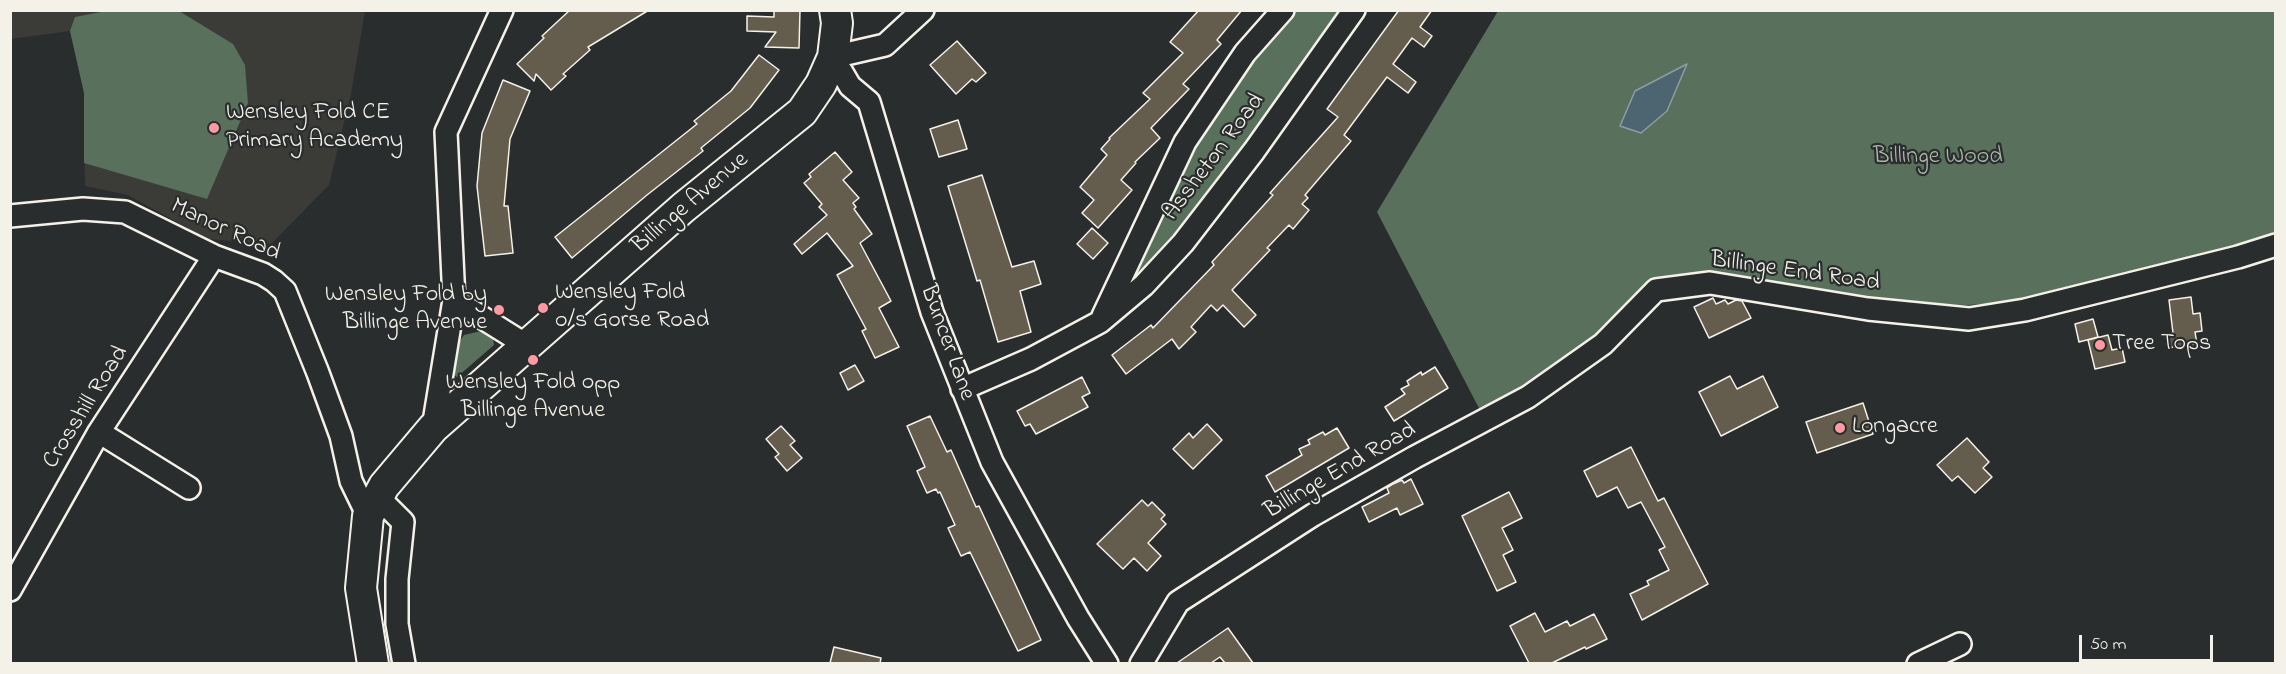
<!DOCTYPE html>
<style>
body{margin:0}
#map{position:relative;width:2286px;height:674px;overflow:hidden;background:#2a2d2e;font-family:"Indie Flower",sans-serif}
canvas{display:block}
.frame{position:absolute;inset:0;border:12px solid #f4f1e8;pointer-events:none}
.scale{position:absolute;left:2079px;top:635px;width:134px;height:27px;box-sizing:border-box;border:3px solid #f4f1e8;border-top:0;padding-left:8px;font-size:18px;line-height:21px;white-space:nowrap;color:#f4f1e8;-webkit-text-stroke:4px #2a2d2e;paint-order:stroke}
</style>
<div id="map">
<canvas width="2286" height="674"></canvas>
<div class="frame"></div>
<div class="scale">50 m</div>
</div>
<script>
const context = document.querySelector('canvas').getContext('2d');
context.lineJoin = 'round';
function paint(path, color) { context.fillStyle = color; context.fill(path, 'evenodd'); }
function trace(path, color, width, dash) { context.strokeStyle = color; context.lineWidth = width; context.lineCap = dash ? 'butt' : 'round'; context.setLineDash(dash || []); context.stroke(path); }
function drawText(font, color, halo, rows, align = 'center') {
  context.font = font + ' "Indie Flower",sans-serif'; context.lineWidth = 4.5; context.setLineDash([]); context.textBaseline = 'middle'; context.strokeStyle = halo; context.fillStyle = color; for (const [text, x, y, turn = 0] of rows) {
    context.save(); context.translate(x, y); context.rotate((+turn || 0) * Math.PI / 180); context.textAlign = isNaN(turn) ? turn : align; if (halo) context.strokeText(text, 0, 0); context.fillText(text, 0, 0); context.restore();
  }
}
const built = new Path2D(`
 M 10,11 L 365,11 L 351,94 L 329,185 L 271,244 L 207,239 L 128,195 L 85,186 L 84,93 L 70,31 L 11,39 Z`);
const green = new Path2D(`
 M 111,10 L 179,11 L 233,44 L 245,65 L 248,103 L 207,199 L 84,163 L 84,93 L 70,31 L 75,17 Z
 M 1294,11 L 1344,11 L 1181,235 L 1125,292 C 1150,239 1171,181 1203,131 C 1229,89 1261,48 1294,11 Z
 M 1498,11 L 2275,11 L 2275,238 L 2024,301 L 1968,305 L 1872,303 L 1679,280 L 1642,289 L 1622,317 L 1573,357 L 1482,414 L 1377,212 Z
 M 481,331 L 493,339 L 494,345 L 457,377 L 452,373 L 459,342 L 464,335 Z`);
const water = new Path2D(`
 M 1687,64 L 1667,111 L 1641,133 L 1620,126 L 1635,91 Z`);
const building = new Path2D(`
 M 570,10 L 649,10 L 588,47 L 590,50 L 563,74 L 566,76 L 551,90 L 536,74 L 534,81 L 517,64 L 544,38 L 542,36 Z
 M 774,10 L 800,10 L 799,48 L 765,47 L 776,32 L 747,31 L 747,16 L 774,17 Z
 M 1199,10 L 1242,10 L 1217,40 L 1221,44 L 1183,84 L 1189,89 L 1151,128 L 1160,138 L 1135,162 L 1136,163 L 1121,180 L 1132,190 L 1098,228 L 1082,213 L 1094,200 L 1080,187 L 1107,155 L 1101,149 L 1110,139 L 1109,138 L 1150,99 L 1143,93 L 1183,53 L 1170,42 Z
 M 1399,10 L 1432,10 L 1420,27 L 1432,36 L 1424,47 L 1412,38 L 1393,64 L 1416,82 L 1408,93 L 1387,77 L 1344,135 L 1351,141 L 1305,195 L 1308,198 L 1302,204 L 1309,210 L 1293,229 L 1289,225 L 1267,248 L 1270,250 L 1232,290 L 1256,315 L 1244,327 L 1223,305 L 1217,311 L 1211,305 L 1191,327 L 1196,332 L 1179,349 L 1172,339 L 1126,374 L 1112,355 L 1151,325 L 1153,328 L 1214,265 L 1212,262 L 1273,195 L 1270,193 L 1338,117 L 1327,109 Z
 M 957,41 L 986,73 L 976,82 L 972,79 L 956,94 L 930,65 Z
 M 759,55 L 779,70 L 750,108 L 701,148 L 703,151 L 647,195 L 572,258 L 555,237 L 697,124 L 694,121 L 731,91 Z
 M 503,80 L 530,91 L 510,139 L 504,206 L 508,206 L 513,253 L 485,256 L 477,186 L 482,133 Z
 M 958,120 L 967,149 L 939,157 L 930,129 Z
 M 835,152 L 852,172 L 843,180 L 859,198 L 853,203 L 856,207 L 854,209 L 872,234 L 860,243 L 891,301 L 879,308 L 899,347 L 875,358 L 862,331 L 866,329 L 837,275 L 853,266 L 827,233 L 802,254 L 794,244 L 827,215 L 819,207 L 822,204 L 804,183 L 811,177 L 809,174 Z
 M 982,175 L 1012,267 L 1034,261 L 1041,284 L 1020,291 L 1031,332 L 998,342 L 980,280 L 977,281 L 948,186 Z
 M 1092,228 L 1108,243 L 1093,259 L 1077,244 Z
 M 2191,297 L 2193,314 L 2200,313 L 2202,331 L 2195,332 L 2197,344 L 2167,348 L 2165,334 L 2173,333 L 2169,300 Z
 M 1713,298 L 1716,304 L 1725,300 L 1728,304 L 1736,300 L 1742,301 L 1751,318 L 1709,338 L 1694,307 Z
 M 2093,319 L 2098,337 L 2079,342 L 2075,324 Z
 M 2108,335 L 2112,350 L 2122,348 L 2125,362 L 2095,369 L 2088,340 Z
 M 855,365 L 864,381 L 848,390 L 840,373 Z
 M 1435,367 L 1448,388 L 1394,421 L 1385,407 L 1405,394 L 1401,389 L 1409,385 L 1407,381 L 1421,372 L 1422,375 Z
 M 1730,376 L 1737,389 L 1763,376 L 1778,407 L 1721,436 L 1699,392 Z
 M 1082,377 L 1090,393 L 1082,397 L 1088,407 L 1036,434 L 1030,424 L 1025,426 L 1017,411 Z
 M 1863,403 L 1873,434 L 1817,453 L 1806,422 Z
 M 930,416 L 947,452 L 951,450 L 976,507 L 979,506 L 1041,640 L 1018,651 L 970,552 L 961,556 L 948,528 L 955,525 L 940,492 L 938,493 L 936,489 L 927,493 L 917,471 L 925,467 L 907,426 Z
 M 1207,424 L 1222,440 L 1193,469 L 1173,449 L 1189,433 L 1193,438 Z
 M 781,426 L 795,441 L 790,445 L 802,458 L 787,471 L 775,457 L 779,454 L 766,439 Z
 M 1337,428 L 1349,448 L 1275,492 L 1266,476 L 1302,455 L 1299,449 L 1310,444 L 1308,440 L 1323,432 L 1325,435 Z
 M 1967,438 L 1989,462 L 1983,468 L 1992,477 L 1975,493 L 1958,476 L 1952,481 L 1937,465 Z
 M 1631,447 L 1658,501 L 1664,498 L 1708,584 L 1642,620 L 1630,594 L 1649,585 L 1647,581 L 1669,570 L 1659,550 L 1665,547 L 1641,502 L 1628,508 L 1617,487 L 1597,497 L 1584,471 Z
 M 1411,479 L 1423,504 L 1400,515 L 1397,508 L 1369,522 L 1362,507 L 1389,493 L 1387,488 L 1393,484 L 1402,480 L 1404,483 Z
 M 1509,492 L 1522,518 L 1502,528 L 1513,550 L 1503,555 L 1516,582 L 1497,591 L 1462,516 Z
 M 1142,500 L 1148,506 L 1152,502 L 1165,515 L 1161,519 L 1166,524 L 1148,543 L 1161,556 L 1147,571 L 1134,558 L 1123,569 L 1097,544 Z
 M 1535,613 L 1545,632 L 1567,621 L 1570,626 L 1594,614 L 1607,639 L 1586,649 L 1585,647 L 1552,663 L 1529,663 L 1510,626 Z
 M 1228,628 L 1253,663 L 1225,663 L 1220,657 L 1211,663 L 1177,663 Z
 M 834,647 L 881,658 L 880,663 L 830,663 Z`);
const minor = new Path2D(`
 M 923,10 L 885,45 L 833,57 L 850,86 L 869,102 L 932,312 L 992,462 L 1078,618 L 1107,664
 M 10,216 L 83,209 L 125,212 L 214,256 L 263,274 L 274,281 L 285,291 L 318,373 L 341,436 L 351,481 L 368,516
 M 454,300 L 526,345
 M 1103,316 L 1185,142 L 1245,53 L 1283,10
 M 962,389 L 1031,359 L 1100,322 L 1144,285 L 1183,243 L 1254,151 L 1354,10
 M 433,428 L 454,300 L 446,132 L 502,10
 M 99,432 L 189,488
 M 378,497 L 403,522 L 397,579 L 397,624 L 404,664
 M 10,590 L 99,432 L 214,256
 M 1141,664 L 1178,602 L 1313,515 L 1415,457 L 1528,397 L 1603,344 L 1656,290 L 1710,283 L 1868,309 L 1969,319 L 2025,310 L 2238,257 L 2276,245
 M 1918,664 L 1960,644`);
const secondary = new Path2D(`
 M 373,664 L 361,588 L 368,516 L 384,486 L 433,428 L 684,207 L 802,112 L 821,84 L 833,57 L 837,23 L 835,10`);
const markers = [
 [214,128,6,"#ff9aa2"],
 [543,308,6,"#ff9aa2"],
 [499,310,6,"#ff9aa2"],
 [2100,345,6,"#ff9aa2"],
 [533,360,6,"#ff9aa2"],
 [1840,428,6,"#ff9aa2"]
];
const poiNames = [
 ["Wensley Fold CE",226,114],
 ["Primary Academy",226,142],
 ["Wensley Fold",555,294],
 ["o/s Gorse Road",555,322],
 ["Wensley Fold by",487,296,"right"],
 ["Billinge Avenue",487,324,"right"],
 ["Tree Tops",2112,345],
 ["Wensley Fold opp",533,384,"center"],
 ["Billinge Avenue",533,412,"center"],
 ["Longacre",1852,428]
];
const streetNames = [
 ["Assheton Road",1215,158,-53],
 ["Billinge Avenue",691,204,-40],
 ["Manor Road",225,231,25],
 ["Billinge End Road",1795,273,8],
 ["Buncer Lane",946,343,70],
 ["Crosshill Road",87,408,-58],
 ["Billinge End Road",1341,472,-30]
];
const parkNames = [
 ["Billinge Wood",1938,158]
];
paint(built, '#3b3b37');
paint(green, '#58705c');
paint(water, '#4c6571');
trace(water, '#8f9da1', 1.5);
paint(building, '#645c4c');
trace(building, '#f4f1e8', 1.5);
trace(minor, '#f4f1e8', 26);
trace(secondary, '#f4f1e8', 34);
trace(minor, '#2a2d2e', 21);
trace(secondary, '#2a2d2e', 30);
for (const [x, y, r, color] of markers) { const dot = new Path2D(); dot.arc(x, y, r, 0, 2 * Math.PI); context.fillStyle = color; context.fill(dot); trace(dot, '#2a2d2e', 2); }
drawText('24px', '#f4f1e8', '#2a2d2e', poiNames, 'left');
drawText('24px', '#f4f1e8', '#2a2d2e', streetNames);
drawText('24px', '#aeb7a9', '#2a2d2e', parkNames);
</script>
